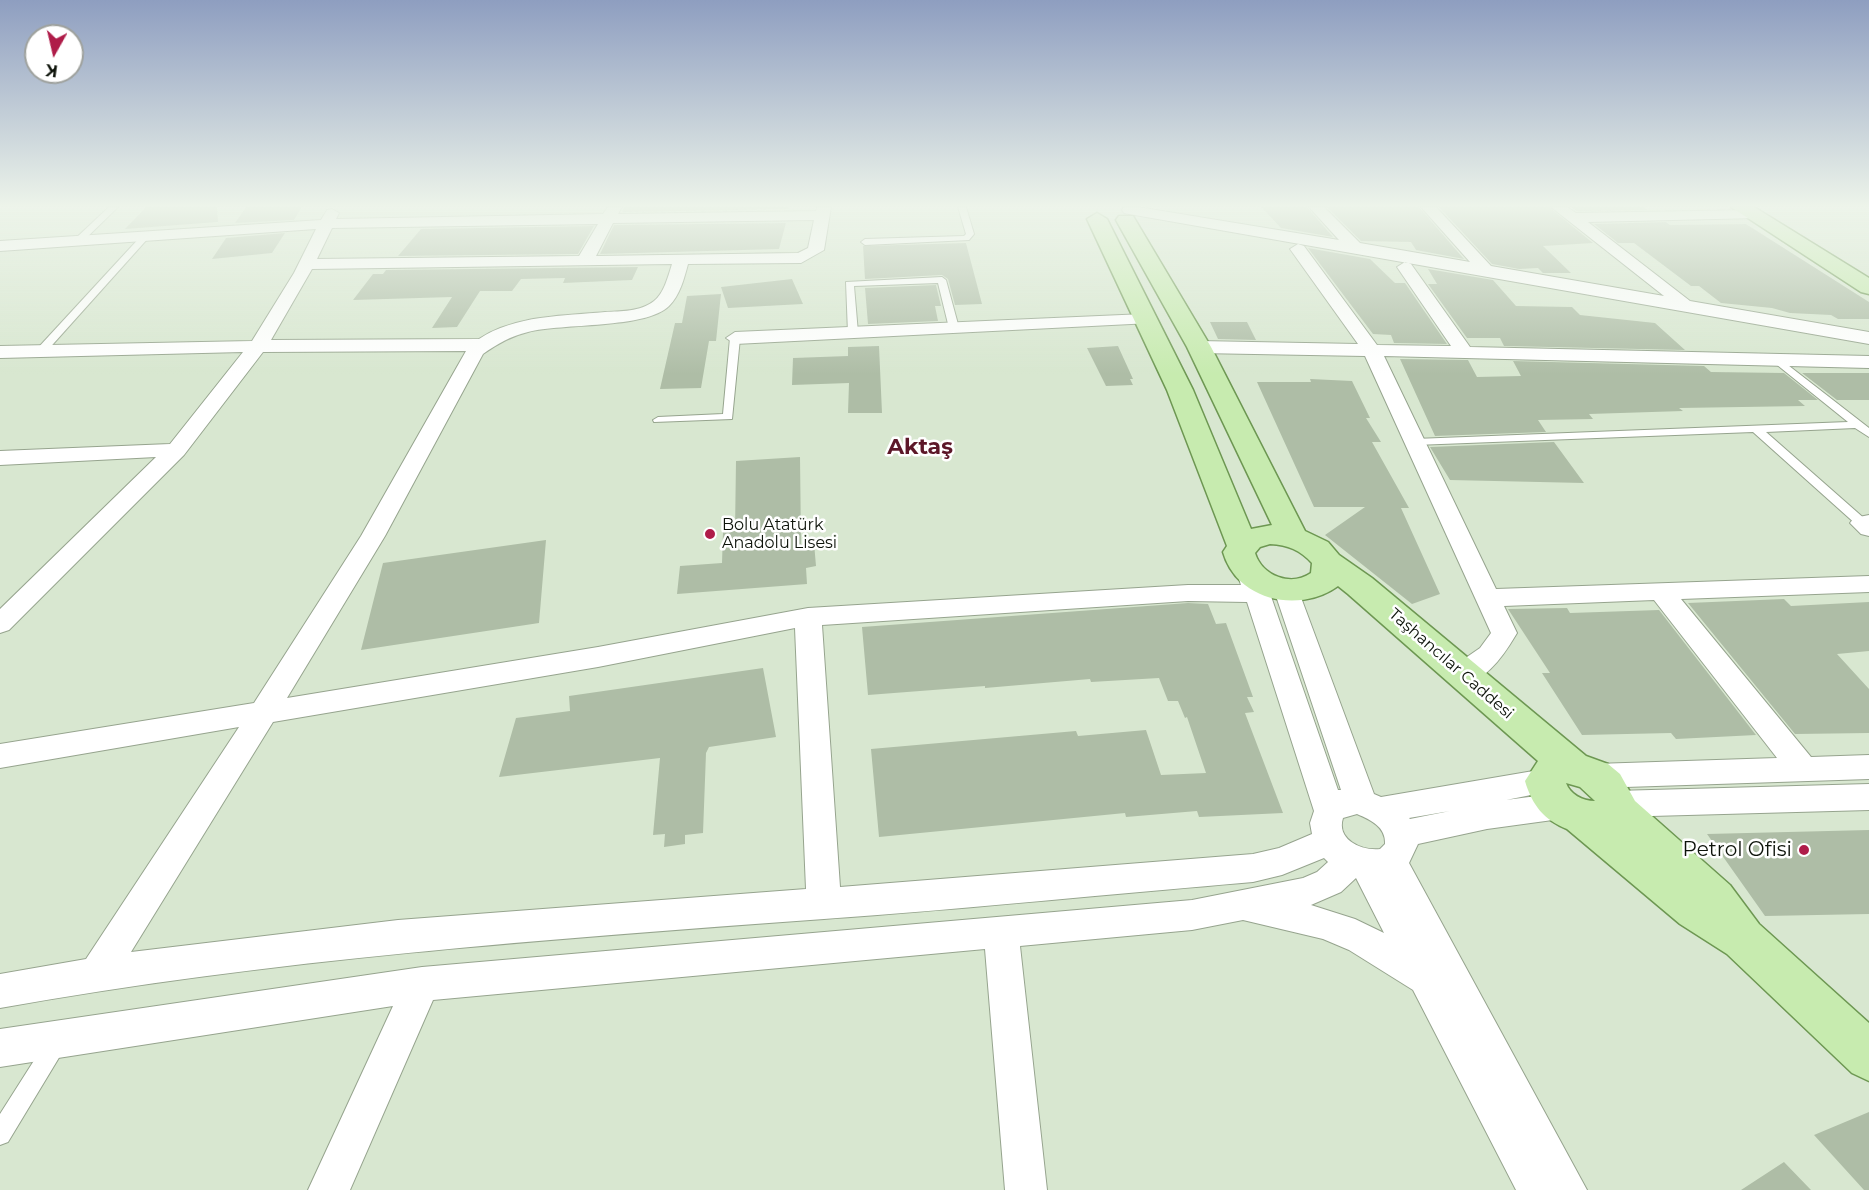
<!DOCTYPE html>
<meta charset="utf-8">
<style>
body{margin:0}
#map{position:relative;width:1869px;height:1190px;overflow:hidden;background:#d8e7d0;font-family:Montserrat,sans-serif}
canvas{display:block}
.north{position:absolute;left:24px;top:24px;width:60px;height:60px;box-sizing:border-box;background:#fff;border:2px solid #9ea19d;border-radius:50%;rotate:188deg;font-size:16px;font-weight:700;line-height:24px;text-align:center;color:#0d130a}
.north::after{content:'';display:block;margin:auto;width:21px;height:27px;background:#af1c49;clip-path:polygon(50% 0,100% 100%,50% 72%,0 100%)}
</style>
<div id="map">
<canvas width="1869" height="1190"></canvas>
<div class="north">K</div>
</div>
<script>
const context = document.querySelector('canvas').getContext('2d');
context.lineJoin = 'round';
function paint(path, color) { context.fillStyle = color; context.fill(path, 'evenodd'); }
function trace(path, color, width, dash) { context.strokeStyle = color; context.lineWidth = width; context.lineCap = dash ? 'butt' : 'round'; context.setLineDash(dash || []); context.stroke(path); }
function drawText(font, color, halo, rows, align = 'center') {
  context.font = font + ' Montserrat,sans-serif'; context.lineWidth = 5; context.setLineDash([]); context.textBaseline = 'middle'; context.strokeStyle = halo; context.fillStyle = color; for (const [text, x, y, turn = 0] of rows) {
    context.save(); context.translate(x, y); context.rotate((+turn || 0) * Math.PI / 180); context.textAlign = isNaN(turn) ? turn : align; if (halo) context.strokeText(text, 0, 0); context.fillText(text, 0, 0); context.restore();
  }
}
const building = new Path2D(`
 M 146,207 L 217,207 L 218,222 L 125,229 Z
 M 246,207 L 302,207 L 294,220 L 235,223 Z
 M 624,207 L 789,207 L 788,209 L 622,212 Z
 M 1261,207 L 1307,207 L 1333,237 L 1281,228 Z
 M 1327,207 L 1419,207 L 1464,259 L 1416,250 L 1411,242 L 1361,241 Z
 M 1439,207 L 1549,207 L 1593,243 L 1543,246 L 1571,273 L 1543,273 L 1538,268 L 1519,269 L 1492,264 Z
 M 1571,207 L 1644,207 L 1648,210 L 1577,211 Z
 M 1666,222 L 1670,225 L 1746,224 L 1869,302 L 1869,319 L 1838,319 L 1831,315 L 1790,313 L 1772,308 L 1721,303 L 1699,286 L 1691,286 L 1634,243 L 1618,243 L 1594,224 Z
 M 786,223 L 779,249 L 600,254 L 614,225 Z
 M 594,226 L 578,254 L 398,256 L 421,229 Z
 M 285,233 L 272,253 L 212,259 L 226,238 Z
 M 966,243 L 982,304 L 955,305 L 948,279 L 942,275 L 865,279 L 863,246 Z
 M 1308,248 L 1370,259 L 1395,283 L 1405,283 L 1447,344 L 1394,343 L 1391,335 L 1373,334 Z
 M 638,267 L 632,280 L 563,283 L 565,278 L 521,279 L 512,291 L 480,291 L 457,327 L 432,328 L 452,297 L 353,300 L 373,274 L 383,274 L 386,270 Z
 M 1428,269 L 1493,280 L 1516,306 L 1572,307 L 1580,315 L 1655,323 L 1685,350 L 1504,346 L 1500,338 L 1467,338 L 1428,284 L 1437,284 Z
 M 792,279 L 803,304 L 728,308 L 721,287 Z
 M 936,285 L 941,306 L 935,306 L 938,321 L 868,324 L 865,288 Z
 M 721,294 L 716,341 L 709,341 L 701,388 L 660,389 L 675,323 L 682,323 L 687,296 Z
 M 1210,322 L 1247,322 L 1256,340 L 1218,339 Z
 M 879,346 L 882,413 L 848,413 L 849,383 L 792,385 L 793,358 L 848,356 L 848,347 Z
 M 1118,346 L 1133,379 L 1130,379 L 1133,385 L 1106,386 L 1087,348 Z
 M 1400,359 L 1468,360 L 1477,377 L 1521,376 L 1513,361 L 1704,366 L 1711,372 L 1784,373 L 1818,400 L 1798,400 L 1805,406 L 1679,408 L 1683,411 L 1589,414 L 1593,419 L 1538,420 L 1546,432 L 1435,436 Z
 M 1802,373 L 1869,373 L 1869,400 L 1837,400 Z
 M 1310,379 L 1352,381 L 1370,418 L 1366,418 L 1381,442 L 1372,442 L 1409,508 L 1401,508 L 1440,594 L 1412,604 L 1325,535 L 1365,507 L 1314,507 L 1257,382 L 1311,382 Z
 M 1554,442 L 1584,483 L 1450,480 L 1430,447 Z
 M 800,457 L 801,544 L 814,543 L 816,566 L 806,568 L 807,584 L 677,594 L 680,566 L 722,563 L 723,532 L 735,531 L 736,461 Z
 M 546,540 L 539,623 L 361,650 L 383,563 Z
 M 1784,599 L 1791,606 L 1869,602 L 1869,651 L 1837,654 L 1869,689 L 1869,733 L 1795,734 L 1688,603 Z
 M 1188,603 L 1208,604 L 1216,624 L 1226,623 L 1253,697 L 1247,697 L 1254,712 L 1245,713 L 1283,813 L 1199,817 L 1197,811 L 1126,817 L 1125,813 L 879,837 L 871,749 L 1076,731 L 1078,736 L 1146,730 L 1161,775 L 1206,773 L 1187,717 L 1185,718 L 1178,701 L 1168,701 L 1159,678 L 1091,682 L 1090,679 L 985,688 L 985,686 L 868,695 L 862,627 Z
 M 1567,608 L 1570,613 L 1659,610 L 1756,735 L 1676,739 L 1671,733 L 1582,735 L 1542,673 L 1550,673 L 1508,609 Z
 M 763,668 L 776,737 L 709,747 L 706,753 L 703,833 L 685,835 L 685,844 L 664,847 L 665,834 L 653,835 L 660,758 L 499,777 L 516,718 L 570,711 L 569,696 Z
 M 1869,830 L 1869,914 L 1765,916 L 1707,834 Z
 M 1869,1112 L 1869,1190 L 1864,1190 L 1814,1135 Z
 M 1784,1162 L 1811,1190 L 1741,1190 Z`);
const service = new Path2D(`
 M 109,207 L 118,207 L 81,243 L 75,243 L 75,239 Z
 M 958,207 L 966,207 L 974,234 L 969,240 L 865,245 L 861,242 L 865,239 L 964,236 L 966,234 Z
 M 143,234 L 150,236 L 45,353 L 37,353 L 37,349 Z
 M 942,277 L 946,280 L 959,328 L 957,330 L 949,328 L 938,283 L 854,286 L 858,333 L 853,336 L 848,333 L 846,282 Z
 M 735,335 L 740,338 L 732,419 L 654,422 L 653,420 L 658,417 L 723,414 L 730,338 Z
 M 1775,355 L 1869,428 L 1869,437 L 1855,428 L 1766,432 L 1866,520 L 1868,523 L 1866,526 L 1858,526 L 1753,432 L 1415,445 L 1409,442 L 1415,439 L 1848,422 L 1771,360 L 1770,358 Z
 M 56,1034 L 63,1037 L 66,1044 L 63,1051 L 8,1142 L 0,1145 L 0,1114 L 49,1037 Z`);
const minor = new Path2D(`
 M 608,207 L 622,207 L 618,214 L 816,211 L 817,207 L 831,207 L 824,250 L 801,263 L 688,264 C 684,279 680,295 669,306 C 646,329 562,323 528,332 C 511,336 497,344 483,354 L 385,536 L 287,698 L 598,647 L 808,608 L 1188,585 L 1241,585 L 1239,579 L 1243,573 L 1252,571 L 1261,573 L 1265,579 L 1338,790 L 1341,790 L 1274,590 L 1278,584 L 1287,582 L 1296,584 L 1374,794 L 1381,797 L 1545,769 L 1556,772 L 1560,781 L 1556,790 L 1506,800 L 1560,793 L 1571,797 L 1576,806 L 1571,815 L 1560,819 L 1487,829 L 1418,844 L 1409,863 L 1587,1190 L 1516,1190 L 1413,990 L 1349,950 L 1323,939 L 1243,920 L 1192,930 L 1020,946 L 1047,1190 L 1005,1190 L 985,949 L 433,1000 L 350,1190 L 308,1190 L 393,1006 L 0,1067 L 0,1029 L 422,967 L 1192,900 L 1303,878 L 1317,872 L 1328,862 L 1324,858 L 1282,875 L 1253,882 C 1110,894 967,909 824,919 C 548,939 273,959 0,1008 L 0,974 L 86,959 L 239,727 L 0,768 L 0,744 L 254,703 L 361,536 L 466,351 L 263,352 L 184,455 L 9,630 L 0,633 L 0,609 L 156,457 L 0,465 L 0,451 L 170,444 L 243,352 L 0,358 L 0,346 L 252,341 L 294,273 L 316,229 L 0,251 L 0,241 L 321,220 L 327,210 L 332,209 L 339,213 L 336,219 L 603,214 ZM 814,220 L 808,248 L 798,253 L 596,256 L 613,223 ZM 598,224 L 579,256 L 317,259 L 332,228 ZM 672,264 C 668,277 664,293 654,301 C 640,312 621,311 605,312 C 564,316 515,315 479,339 L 271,340 L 312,269 ZM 1188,601 L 1247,602 L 1314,811 L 1310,823 L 1312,834 L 1279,848 L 1253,854 L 840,887 L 822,625 ZM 795,628 L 806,889 L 398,920 L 131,952 L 273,722 L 598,667 ZM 1450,811 L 1410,819 L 1409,818 ZM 1357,814 C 1371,820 1386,827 1385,844 L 1380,849 C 1362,851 1336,840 1343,818 ZM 1356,878 L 1384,933 L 1355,919 L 1311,905 L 1341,892 Z
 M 1124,207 L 1138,207 L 1339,240 L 1309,207 L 1324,207 L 1360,243 L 1470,262 L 1421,207 L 1436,207 L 1491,266 L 1664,296 L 1551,207 L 1567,207 L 1576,213 L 1753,210 L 1758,212 L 1761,215 L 1758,218 L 1588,222 L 1690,301 L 1869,332 L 1869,344 L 1129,214 L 1124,213 L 1122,210 Z
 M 1298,244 L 1304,246 L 1377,345 L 1451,346 L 1397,267 L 1405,262 L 1411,264 L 1470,347 L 1869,356 L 1869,368 L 1384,356 L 1496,589 L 1869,576 L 1869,592 L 1681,599 L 1811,757 L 1869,755 L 1869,779 L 1595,788 L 1584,785 L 1580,776 L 1584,767 L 1595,764 L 1777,758 L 1654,600 L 1504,606 L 1517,633 C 1504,655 1481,691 1451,682 L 1447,675 L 1451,668 L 1480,648 L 1491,633 L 1365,356 L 1199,353 L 1190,347 L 1199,341 L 1358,344 L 1290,249 Z
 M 1145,314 L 1151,315 L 1154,319 L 1151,323 L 735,344 L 726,338 L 735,332 Z
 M 1869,515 L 1869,536 L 1861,534 L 1850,523 L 1854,518 Z
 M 1869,784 L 1869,810 L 1615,817 L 1604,813 L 1599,804 L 1604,795 L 1615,791 Z`);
const primary = new Path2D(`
 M 1731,207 L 1754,207 L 1869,278 L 1869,294 L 1861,292 Z
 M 1097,213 L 1107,219 L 1193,390 L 1251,529 L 1272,525 L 1187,347 L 1116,220 L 1119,216 L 1133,216 L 1211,347 L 1305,531 L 1328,542 L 1339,555 L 1372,578 L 1586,756 L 1608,764 L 1620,774 L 1635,801 L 1730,885 L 1759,924 L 1869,1023 L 1869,1081 L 1852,1073 L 1727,954 L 1680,924 L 1567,829 C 1544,820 1532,805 1525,781 L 1538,761 L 1348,594 L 1338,586 C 1299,614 1237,601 1223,552 L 1227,546 L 1167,390 L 1087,219 ZM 1270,544 C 1288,545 1300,550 1312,563 L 1311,573 C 1291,587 1262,576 1255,553 L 1260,547 ZM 1566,783 L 1580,787 L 1595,801 C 1582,801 1570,794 1566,783 Z`);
const markers = [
 [710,534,6,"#af1c49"],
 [1804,850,6,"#af1c49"]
];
const poiNames = [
 ["Bolu Atatürk",722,525],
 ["Anadolu Lisesi",722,543]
];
const streetNames = [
 ["Taşhancılar Caddesi",1451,664,41]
];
const nearPoinames = [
 ["Petrol Ofisi",1792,850]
];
const districtNames = [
 ["Aktaş",920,448]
];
paint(building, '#aebda6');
trace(service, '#96a48e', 2);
trace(minor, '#96a48e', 2);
trace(primary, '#6d9752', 3);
paint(service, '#fff');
paint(minor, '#fff');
paint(primary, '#c7ebaf');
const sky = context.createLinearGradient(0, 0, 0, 374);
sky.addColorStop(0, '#8e9ec0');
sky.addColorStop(0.55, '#edf4ea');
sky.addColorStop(1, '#edf4ea00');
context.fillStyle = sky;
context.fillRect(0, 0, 1869, 374);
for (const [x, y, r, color] of markers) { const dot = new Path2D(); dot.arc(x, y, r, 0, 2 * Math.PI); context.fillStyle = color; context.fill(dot); trace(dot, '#fff', 2); }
drawText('16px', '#0d130a', '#fff', poiNames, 'left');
drawText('16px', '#0d130a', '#fff', streetNames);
drawText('20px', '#0d130a', '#fff', nearPoinames, 'right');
drawText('bold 22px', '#5c1728', '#fff', districtNames);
</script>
